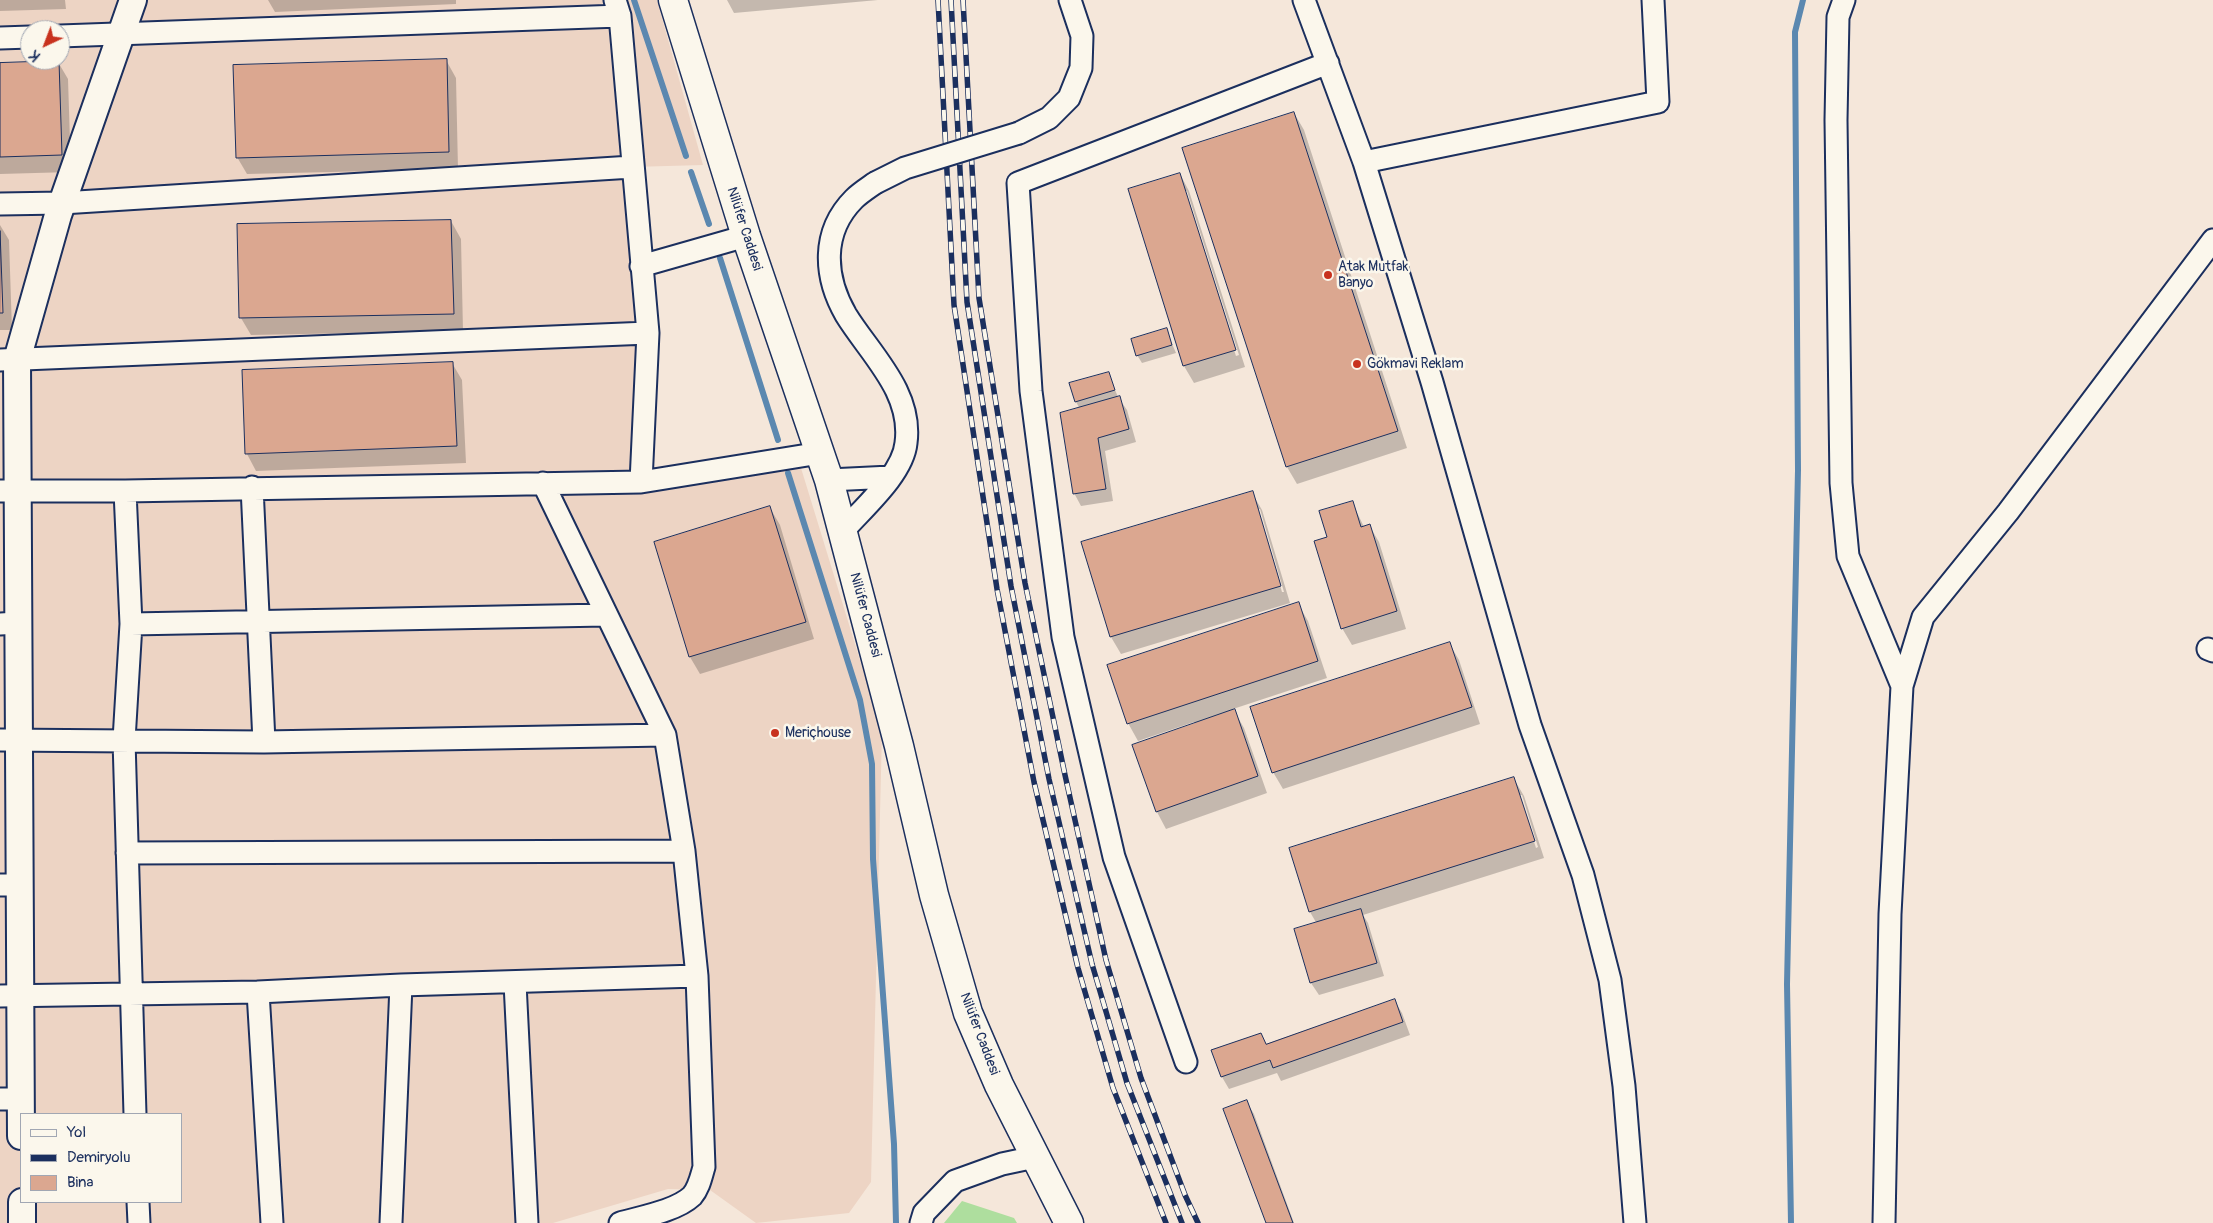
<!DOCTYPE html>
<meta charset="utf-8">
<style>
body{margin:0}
#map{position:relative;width:2213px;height:1223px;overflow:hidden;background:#f5e7da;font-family:Pangolin,sans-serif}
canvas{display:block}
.legend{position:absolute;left:20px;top:1113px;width:162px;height:90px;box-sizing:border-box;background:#fbf7ec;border:1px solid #a1a7b3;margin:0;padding:6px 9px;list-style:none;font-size:15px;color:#1b2f5e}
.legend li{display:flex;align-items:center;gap:10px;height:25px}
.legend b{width:25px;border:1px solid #a1a7b3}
.north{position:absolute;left:20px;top:20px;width:50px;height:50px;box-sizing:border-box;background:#fbf7ec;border:1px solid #a1a7b3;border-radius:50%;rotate:223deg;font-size:14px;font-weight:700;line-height:20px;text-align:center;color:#1b2f5e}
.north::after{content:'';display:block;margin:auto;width:18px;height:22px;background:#c8321e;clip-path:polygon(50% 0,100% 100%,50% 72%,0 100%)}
</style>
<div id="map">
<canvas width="2213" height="1223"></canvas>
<ul class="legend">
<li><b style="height:6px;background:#fbf7ec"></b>Yol</li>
<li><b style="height:6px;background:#1b2f5e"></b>Demiryolu</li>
<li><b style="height:14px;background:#dba790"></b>Bina</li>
</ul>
<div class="north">K</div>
</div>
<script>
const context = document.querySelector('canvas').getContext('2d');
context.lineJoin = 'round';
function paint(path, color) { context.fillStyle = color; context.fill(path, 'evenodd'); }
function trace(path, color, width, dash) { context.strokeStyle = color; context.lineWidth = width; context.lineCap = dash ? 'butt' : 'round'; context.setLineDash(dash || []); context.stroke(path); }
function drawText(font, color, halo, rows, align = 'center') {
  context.font = font + ' Pangolin,sans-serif'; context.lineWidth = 5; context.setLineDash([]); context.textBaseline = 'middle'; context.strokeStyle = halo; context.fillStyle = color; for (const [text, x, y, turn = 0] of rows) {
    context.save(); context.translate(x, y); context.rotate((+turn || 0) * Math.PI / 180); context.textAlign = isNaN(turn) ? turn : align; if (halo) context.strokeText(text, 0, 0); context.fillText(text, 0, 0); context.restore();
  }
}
const built = new Path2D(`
 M 0,0 L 657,0 L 703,165 L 632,167 L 641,482 L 801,468 L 882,732 L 871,1182 L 849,1213 L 756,1223 L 710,1190 L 668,1189 L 553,1223 L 0,1223 ZM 30,30 L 60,30 L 60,60 L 30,60 ZM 21,1114 L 181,1114 L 181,1202 L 21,1202 Z`);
const green = new Path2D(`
 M 962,1201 L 1014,1218 L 1017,1223 L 944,1223 Z`);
const shadow = new Path2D(`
 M 0,0 L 65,0 L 66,9 L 0,11 Z
 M 268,0 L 456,0 L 456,4 L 275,12 Z
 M 727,0 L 878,0 L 734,13 Z
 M 446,60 L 456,78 L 458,169 L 247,174 L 237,157 Z
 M 58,62 L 68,79 L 71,172 L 0,174 L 0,64 Z
 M 1294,113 L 1304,130 L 1407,448 L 1297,484 L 1287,467 Z
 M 1180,174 L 1189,191 L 1245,367 L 1194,383 L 1184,366 ZM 1184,191 L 1187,191 L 1239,355 L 1236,356 Z
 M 451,221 L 461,239 L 463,331 L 251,335 L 241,318 Z
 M 0,225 L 9,240 L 12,330 L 0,330 Z
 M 1166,330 L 1176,353 L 1142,363 L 1137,355 Z
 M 452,363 L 462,380 L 466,463 L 256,471 L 247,454 Z
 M 1108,373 L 1118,397 L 1127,410 L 1136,442 L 1105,451 L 1113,501 L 1081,506 L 1074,493 L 1080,409 L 1076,402 Z
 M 1252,493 L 1262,510 L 1290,603 L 1121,654 L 1111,637 ZM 1257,509 L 1260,509 L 1284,592 L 1282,592 Z
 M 1352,502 L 1364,527 L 1369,525 L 1379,542 L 1406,629 L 1352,645 L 1342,628 L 1328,538 Z
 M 770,508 L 780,525 L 814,639 L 700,674 L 690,657 L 655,543 Z
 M 1298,604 L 1308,621 L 1327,678 L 1233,709 L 1244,728 L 1267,793 L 1166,829 L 1157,812 L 1195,724 L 1194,722 L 1138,741 L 1128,723 Z
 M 1449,643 L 1459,660 L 1480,724 L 1283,789 L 1273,772 Z
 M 1514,779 L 1524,796 L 1544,858 L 1363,915 L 1368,923 L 1384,976 L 1319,995 L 1311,983 L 1317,924 L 1310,912 L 1290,849 ZM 1519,795 L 1522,795 L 1538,847 L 1536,848 Z
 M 1394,1000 L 1402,1013 L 1410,1035 L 1281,1081 L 1277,1073 L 1229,1089 L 1222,1077 L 1261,1034 L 1267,1045 Z
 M 1246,1101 L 1254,1114 L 1294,1223 L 1267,1223 Z`);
const stream = new Path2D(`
 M 634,0 L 686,156
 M 691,172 L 709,224
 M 720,258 L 778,440
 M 788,473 L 860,700 L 872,764 L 873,859 L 894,1144 L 896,1223
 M 1791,1223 L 1787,984 L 1798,470 L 1795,32 L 1803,0`);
const building = new Path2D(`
 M 447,59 L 449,152 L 236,158 L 233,65 Z
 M 59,61 L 62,155 L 0,157 L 0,63 Z
 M 1294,112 L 1398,431 L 1286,467 L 1182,148 Z
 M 1180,173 L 1236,350 L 1183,366 L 1128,189 Z
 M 451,220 L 454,314 L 239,318 L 237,224 Z
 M 0,231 L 3,313 L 0,313 Z
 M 1167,328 L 1172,345 L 1136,356 L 1131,339 Z
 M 453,362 L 457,446 L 245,454 L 242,370 Z
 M 1109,372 L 1115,390 L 1075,402 L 1069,383 Z
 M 1120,396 L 1129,429 L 1098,438 L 1106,489 L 1073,494 L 1060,413 Z
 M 1253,491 L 1281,586 L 1110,637 L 1081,542 Z
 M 1353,501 L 1361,527 L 1370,524 L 1397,611 L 1341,629 L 1314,541 L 1327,537 L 1319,511 Z
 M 770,506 L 806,622 L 689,657 L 654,542 Z
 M 1299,602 L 1318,661 L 1127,724 L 1107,665 Z
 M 1450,642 L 1472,707 L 1272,773 L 1250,707 Z
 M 1235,709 L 1258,776 L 1156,812 L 1132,745 Z
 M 1514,777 L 1535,841 L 1309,912 L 1289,848 Z
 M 1361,909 L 1377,963 L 1310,983 L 1294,929 Z
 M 1395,999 L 1403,1022 L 1273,1068 L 1270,1060 L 1221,1077 L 1211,1050 L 1261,1033 L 1266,1044 Z
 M 1247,1100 L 1293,1223 L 1266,1223 L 1223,1109 Z`);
const minor = new Path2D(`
 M 615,0 L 620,16 L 648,333 L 641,482
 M 1304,0 L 1364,162 L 1432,382 L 1530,725 L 1583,875 L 1610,980 L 1624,1086 L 1635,1223
 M 1844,0 L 1838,17 L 1836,120 L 1841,483 L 1848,556 L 1902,686
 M 60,36 L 620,16
 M 0,38 L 30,37
 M 1019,133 L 1049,118 L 1069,98 L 1081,68 L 1082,36 L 1070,0
 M 1364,162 L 1658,102 L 1653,0
 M 0,204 L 62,203 L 632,167
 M 641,266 L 746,236
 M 0,360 L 648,333
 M 829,480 L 891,477
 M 543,483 L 665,735 L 684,851 L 697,976 L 704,1167 C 701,1177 699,1188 692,1196 C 676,1211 641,1217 620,1223
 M 252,487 L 264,742
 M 0,491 L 125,491 L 641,482 L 820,453
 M 125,491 L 131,624 L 124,740 L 135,1114
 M 843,531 C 863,508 903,474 906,443 C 913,392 870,354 846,315 C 824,277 821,232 854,199 C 860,193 868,188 875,183
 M 0,624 L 18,623
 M 131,624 L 605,615
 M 2208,649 L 2213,651
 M 0,740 L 264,742 L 665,735
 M 127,853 L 684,851
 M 0,885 L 20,885
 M 515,983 L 527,1223
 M 258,992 L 272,1223
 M 0,996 L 258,992 L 401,985 L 697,976
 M 1186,1062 L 1114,857 L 1063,637 L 1031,391 L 1018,183 L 1328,63
 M 0,1099 L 21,1099
 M 138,1202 L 139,1223
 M 391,1223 L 401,985
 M 921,1223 L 924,1213 L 955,1181 L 1002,1164 L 1035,1157
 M 1884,1223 L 1890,914 L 1902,686 L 1923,617 L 2008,512 L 2213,240`);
const tertiary = new Path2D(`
 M 21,1136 L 17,360 L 58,215 L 133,0
 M 22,1202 L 22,1223`);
const secondary = new Path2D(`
 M 673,0 L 746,236 L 829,480 L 899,746 L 934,895 L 968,1013 L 999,1085 L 1069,1223`);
const rail = new Path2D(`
 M 938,0 L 954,305 L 997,589 L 1034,782 L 1078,968 L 1113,1088 L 1166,1223
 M 951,0 L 967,302 L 1011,586 L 1049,779 L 1092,964 L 1127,1083 L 1182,1223
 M 963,0 L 979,298 L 1025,583 L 1065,775 L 1106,960 L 1141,1078 L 1185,1195 L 1198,1223`);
const minorBridge = new Path2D(`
 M 875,183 L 905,168 L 1019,133`);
const markers = [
 [1328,275,5,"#c8321e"],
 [1357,364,5,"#c8321e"],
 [775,733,5,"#c8321e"]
];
const streetNames = [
 ["Nilüfer Caddesi",744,229,72],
 ["Nilüfer Caddesi",865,615,75],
 ["Nilüfer Caddesi",979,1034,69]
];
const poiNames = [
 ["Atak Mutfak",1338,267],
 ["Banyo",1338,283],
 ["Gökmavi Reklam",1367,364],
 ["Meriçhouse",785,733]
];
paint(built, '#edd4c4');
paint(green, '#aede9e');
paint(shadow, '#0003');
trace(stream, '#5b88b0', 6);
paint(building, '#dba790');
trace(building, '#1b2f5e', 1);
trace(minor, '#1b2f5e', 25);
trace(tertiary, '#1b2f5e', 30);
trace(secondary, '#1b2f5e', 31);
trace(minor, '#fbf7ec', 21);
trace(tertiary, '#fbf7ec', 26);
trace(secondary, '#fbf7ec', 28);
trace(rail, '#1b2f5e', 5.5);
trace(rail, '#fbf7ec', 4, [11]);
trace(minorBridge, '#1b2f5e', 25, []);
trace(minorBridge, '#fbf7ec', 21);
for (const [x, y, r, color] of markers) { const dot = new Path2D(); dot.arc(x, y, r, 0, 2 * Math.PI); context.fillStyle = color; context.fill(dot); trace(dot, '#fbf7ec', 2); }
drawText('14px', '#1b2f5e', '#fbf7ec', streetNames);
drawText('14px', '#1b2f5e', '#fbf7ec', poiNames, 'left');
</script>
